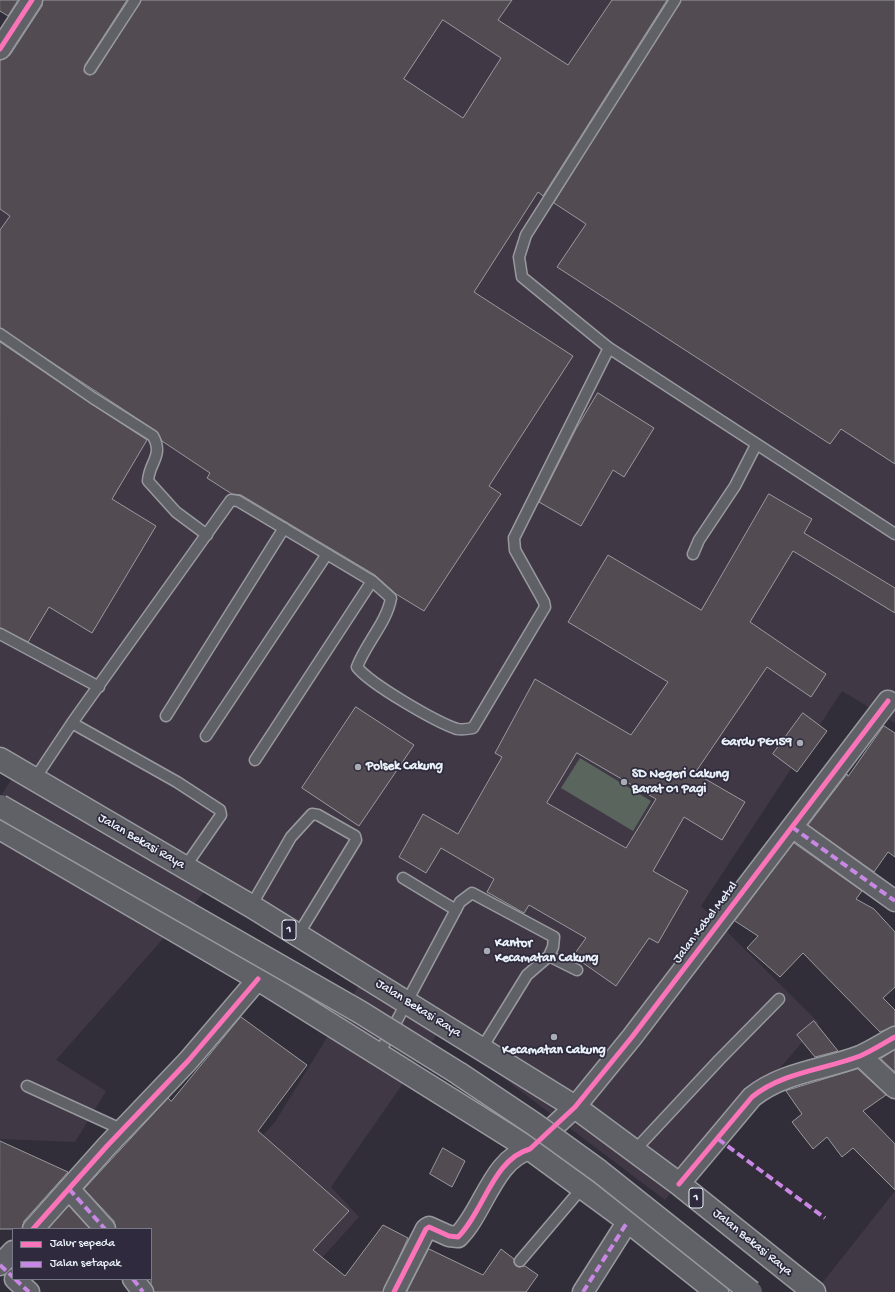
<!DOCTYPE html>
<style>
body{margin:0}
#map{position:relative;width:895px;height:1292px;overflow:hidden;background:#312e39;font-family:"Gochi Hand",sans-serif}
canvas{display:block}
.legend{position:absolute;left:12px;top:1228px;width:140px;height:52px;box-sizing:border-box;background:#2f2a3d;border:1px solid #797a88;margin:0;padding:5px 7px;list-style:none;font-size:12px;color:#e8f1f8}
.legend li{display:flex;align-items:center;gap:8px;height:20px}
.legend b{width:20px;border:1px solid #797a88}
</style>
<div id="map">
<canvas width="895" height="1292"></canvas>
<ul class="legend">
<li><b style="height:5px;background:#fb73b8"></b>Jalur sepeda</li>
<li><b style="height:5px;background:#c787e3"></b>Jalan setapak</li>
</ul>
</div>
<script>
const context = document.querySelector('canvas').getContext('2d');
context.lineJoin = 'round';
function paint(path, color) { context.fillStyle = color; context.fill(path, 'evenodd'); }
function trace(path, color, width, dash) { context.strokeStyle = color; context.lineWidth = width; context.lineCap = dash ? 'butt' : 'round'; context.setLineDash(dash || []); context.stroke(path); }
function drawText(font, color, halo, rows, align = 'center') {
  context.font = font + ' "Gochi Hand",sans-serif'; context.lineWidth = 3.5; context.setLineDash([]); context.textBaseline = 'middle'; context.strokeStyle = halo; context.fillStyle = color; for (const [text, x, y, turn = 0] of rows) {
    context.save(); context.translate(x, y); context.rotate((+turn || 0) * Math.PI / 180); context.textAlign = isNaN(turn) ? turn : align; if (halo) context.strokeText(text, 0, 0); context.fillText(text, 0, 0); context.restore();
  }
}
const built = new Path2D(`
 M 21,0 L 895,0 L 895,723 L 842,691 L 701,906 L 819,1023 L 665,1200 L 440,1030 L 331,1187 L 359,1217 L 291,1292 L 143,1292 L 135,1279 L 151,1279 L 151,1257 L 275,1122 L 368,971 L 214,881 L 56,1060 L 106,1091 L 75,1142 L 0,1139 L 0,798 L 19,766 L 0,756 L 0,31 Z
 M 895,1191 L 895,1292 L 815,1292 Z`);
const green = new Path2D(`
 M 580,758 L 651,801 L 633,831 L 561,788 Z`);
const building = new Path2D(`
 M 0,0 L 18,0 L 8,16 L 0,11 Z
 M 43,0 L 127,0 L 85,65 L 84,72 L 90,75 L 95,73 L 141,0 L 512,0 L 498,20 L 568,65 L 612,0 L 667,0 L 543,196 L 538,192 L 474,292 L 573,356 L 489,486 L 501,494 L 424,611 L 396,594 L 375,575 L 241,495 L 232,494 L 207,478 L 210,473 L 162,441 L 156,431 L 0,328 L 0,230 L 10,216 L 0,209 L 0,60 L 10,55 L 42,6 ZM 443,20 L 501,58 L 463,118 L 404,79 Z
 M 681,0 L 895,0 L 895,464 L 841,429 L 830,444 L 557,267 L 586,224 L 554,203 Z
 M 0,342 L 90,403 L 147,440 L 112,499 L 156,526 L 92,633 L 49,607 L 28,642 L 0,628 Z
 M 598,393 L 654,428 L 624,477 L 613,470 L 581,526 L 539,502 L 576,429 Z
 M 769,494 L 812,519 L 804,533 L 895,588 L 895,613 L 793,551 L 750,622 L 826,674 L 811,697 L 767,667 L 695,773 L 745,802 L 722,840 L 684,817 L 653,871 L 688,891 L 658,943 L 649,938 L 616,986 L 573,956 L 586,938 L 529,905 L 524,913 L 487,892 L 494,879 L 441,848 L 426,873 L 399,857 L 423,814 L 458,834 L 502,757 L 495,753 L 535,679 L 631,735 L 668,682 L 568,622 L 608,555 L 701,610 ZM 577,753 L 656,799 L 626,848 L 547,803 Z
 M 356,707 L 414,745 L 359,826 L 302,788 Z
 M 803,713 L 827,731 L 797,772 L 773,754 Z
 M 884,726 L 895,733 L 895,857 L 888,852 L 874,872 L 808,825 L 847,774 L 848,776 Z
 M 794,843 L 862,891 L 856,899 L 874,909 L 895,932 L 895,987 L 883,998 L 895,1010 L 895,1026 L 880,1032 L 803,953 L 780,977 L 747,948 L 758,936 L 735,921 Z
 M 241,1017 L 307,1065 L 258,1131 L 349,1211 L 313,1250 L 345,1276 L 383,1225 L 408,1238 L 383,1292 L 154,1292 L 151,1284 L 151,1229 L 116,1229 L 114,1221 L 84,1189 L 168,1098 L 171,1101 Z
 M 814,1021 L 838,1051 L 815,1057 L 797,1035 Z
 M 895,1050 L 895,1072 L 881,1059 Z
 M 858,1069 L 886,1095 L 863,1111 L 895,1144 L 895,1190 L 853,1148 L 842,1157 L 827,1137 L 813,1149 L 792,1122 L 802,1114 L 786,1091 Z
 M 0,1141 L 68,1172 L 24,1221 L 22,1229 L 0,1229 Z
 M 443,1148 L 465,1161 L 452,1187 L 430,1174 Z
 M 69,1206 L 90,1229 L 48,1229 Z
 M 429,1249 L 483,1275 L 501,1249 L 514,1259 L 514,1263 L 516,1266 L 519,1267 L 525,1266 L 538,1275 L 526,1292 L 407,1292 Z`);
const service = new Path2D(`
 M 675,0 L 526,235 L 519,257 L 522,277 L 609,348 L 895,534
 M 90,69 L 135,0
 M 0,334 L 93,398 L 153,436 C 164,456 149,462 148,481 L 176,512 L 207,535
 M 693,554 L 699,540 L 735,486 L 756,445
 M 0,634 L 99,687
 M 166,716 L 284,528
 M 72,723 L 177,782 L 220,810 L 221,815 L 185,867
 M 206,736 L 327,554
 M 255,760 L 372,581
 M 34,780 L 72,723 L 231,500 L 238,501 L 372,581 L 391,598 C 387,622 366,643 357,667 C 370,684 436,722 457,729 C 462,730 468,729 473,728 L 545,607 L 544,602 L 515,550 L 514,538 L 609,348
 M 403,878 L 456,910
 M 251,906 L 291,837 L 312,814 L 318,815 L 355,836 L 356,840 L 298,935
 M 549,956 L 577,970
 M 379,1054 L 460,902 L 472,893 L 554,937 L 553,947 L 549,956 L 527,975 L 482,1048
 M 27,1086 L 123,1130
 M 635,1150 L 719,1060 L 779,999
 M 520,1261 L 582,1188`);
const minor = new Path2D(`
 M 0,49 L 32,0
 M 792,827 L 895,901
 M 861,1056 L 895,1088
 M 679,1184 L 752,1097 C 783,1072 823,1070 860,1056 C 872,1051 884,1043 895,1037
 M 69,1189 L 105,1229
 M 33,1229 L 107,1146 L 188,1061 L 258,979
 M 0,1265 L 13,1251
 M 15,1279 L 29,1292
 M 133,1279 L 143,1292
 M 394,1292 L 426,1229 L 429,1227 L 449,1236 L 458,1237 C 484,1211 493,1159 530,1149 L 575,1107 L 632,1037 L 888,701
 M 583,1292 L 628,1221`);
const trunk = new Path2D(`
 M 0,759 L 251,906 L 575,1107 L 679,1184 L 814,1292
 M 0,828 L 258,979 L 530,1149 L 628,1221 L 717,1292`);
const motorwayBridge = new Path2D(`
 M 0,806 L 360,1012 L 458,1073 L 534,1124 L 599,1171 L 751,1292`);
const quiet = new Path2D(`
 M 792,827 L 895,901
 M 718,1139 L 825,1218
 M 69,1189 L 105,1229
 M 0,1265 L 13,1277
 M 15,1279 L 29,1292
 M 133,1279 L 143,1292
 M 583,1292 L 628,1221`);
const cycleway = new Path2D(`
 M 0,49 L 32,0
 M 679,1184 L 752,1097 C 783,1072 823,1070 860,1056 C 872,1051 884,1043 895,1037
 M 33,1229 L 107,1146 L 188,1061 L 258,979
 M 394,1292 L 426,1229 L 429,1227 L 449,1236 L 458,1237 C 484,1211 493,1159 530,1149 L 575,1107 L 632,1037 L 888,701`);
const markers = [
 [800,743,4,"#a8adb5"],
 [358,767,4,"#a8adb5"],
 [624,782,4,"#a8adb5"],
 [487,951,4,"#a8adb5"],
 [554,1037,4,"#a8adb5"]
];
const shields = [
 [289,930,14],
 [696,1198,14]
];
const shieldNames = [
 ["1",289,930],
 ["1",696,1198]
];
const poiNames = [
 ["Gardu PG159",792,743,"right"],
 ["Polsek Cakung",366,767],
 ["SD Negeri Cakung",632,775],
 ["Barat 01 Pagi",632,790],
 ["Kantor",495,944],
 ["Kecamatan Cakung",495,959],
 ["Kecamatan Cakung",554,1051,"center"]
];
const streetNames = [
 ["Jalan Bekasi Raya",141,842,30],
 ["Jalan Kabel Metal",706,923,-53],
 ["Jalan Bekasi Raya",418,1009,32],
 ["Jalan Bekasi Raya",752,1243,39]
];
paint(built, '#413846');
paint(green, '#5a655e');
paint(building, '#524c52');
trace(building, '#98999f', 1);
trace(service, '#98999f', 13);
trace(minor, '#98999f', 23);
trace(trunk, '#98999f', 25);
trace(service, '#606067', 10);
trace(minor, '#606067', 20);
trace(trunk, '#606067', 22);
trace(motorwayBridge, '#98999f', 25, []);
trace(motorwayBridge, '#606067', 22);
trace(quiet, '#c787e3', 4, [8, 4]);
trace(cycleway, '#fb73b8', 5);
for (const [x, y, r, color] of markers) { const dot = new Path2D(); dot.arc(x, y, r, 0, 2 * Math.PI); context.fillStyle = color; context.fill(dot); trace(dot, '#2f2a3d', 1.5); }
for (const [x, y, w] of shields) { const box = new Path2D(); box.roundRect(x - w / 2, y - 10, w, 20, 3); context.fillStyle = '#2f2a3d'; context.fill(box); trace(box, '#e8f1f8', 1); }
drawText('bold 12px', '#e8f1f8', null, shieldNames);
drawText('bold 13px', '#e8f1f8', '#2f2a3d', poiNames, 'left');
drawText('13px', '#e8f1f8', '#2f2a3d', streetNames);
</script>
